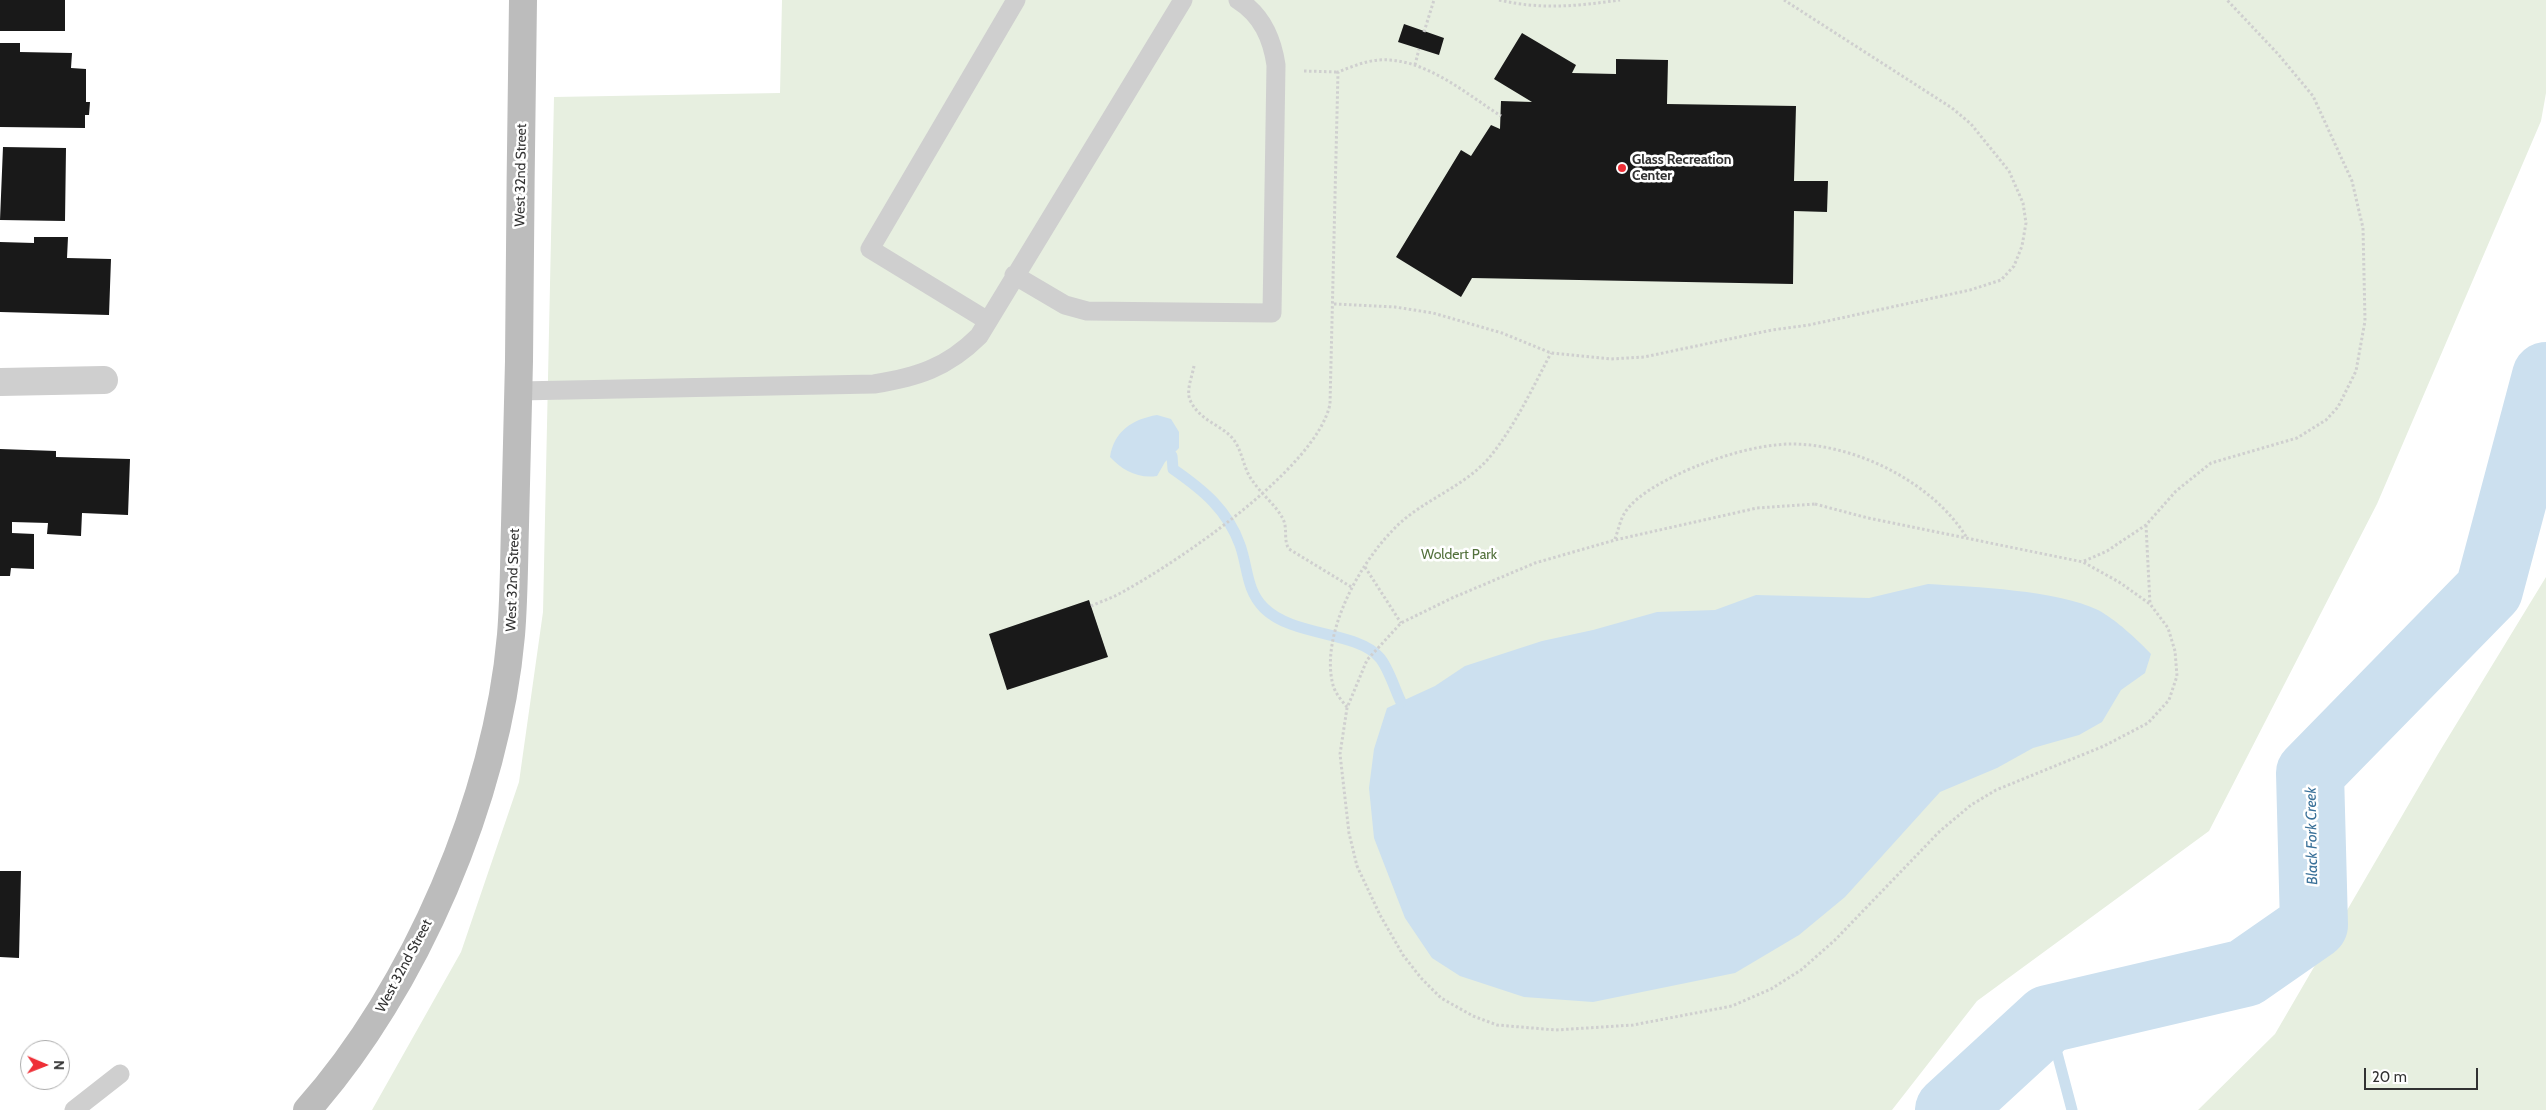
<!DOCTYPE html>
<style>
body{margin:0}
#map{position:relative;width:2546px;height:1110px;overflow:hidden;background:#fff;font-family:Cabin,sans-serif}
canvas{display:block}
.north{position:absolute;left:20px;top:1040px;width:50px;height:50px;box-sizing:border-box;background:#fff;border:1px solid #adadad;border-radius:50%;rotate:91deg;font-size:14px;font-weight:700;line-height:20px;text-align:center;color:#323232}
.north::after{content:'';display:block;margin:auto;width:18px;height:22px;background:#ee2f37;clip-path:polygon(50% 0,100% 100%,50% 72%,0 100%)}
.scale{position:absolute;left:2364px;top:1068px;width:114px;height:22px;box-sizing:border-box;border:2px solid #323232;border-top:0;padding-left:6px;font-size:15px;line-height:18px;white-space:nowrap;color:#323232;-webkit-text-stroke:4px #fff;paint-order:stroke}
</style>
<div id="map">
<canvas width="2546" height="1110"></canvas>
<div class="north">N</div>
<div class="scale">20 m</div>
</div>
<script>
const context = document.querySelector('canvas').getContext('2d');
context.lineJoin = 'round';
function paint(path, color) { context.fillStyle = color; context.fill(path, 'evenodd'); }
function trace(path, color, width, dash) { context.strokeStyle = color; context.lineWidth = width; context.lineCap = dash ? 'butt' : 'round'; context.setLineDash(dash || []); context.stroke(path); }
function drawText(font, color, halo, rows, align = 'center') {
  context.font = font + ' Cabin,sans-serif'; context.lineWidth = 5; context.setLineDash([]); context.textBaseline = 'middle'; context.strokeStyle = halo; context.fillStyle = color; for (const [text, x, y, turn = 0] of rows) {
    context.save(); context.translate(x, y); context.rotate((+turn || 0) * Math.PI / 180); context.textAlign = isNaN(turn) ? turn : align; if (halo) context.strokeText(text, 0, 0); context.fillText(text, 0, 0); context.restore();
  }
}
const green = new Path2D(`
 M 782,0 L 2546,0 L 2546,93 L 2541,121 L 2377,504 L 2209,831 L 1977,1001 L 1892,1110 L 372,1110 L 461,952 L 519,782 L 543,612 L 554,97 L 780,93 Z
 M 2546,577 L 2546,1110 L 2198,1110 L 2275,1034 L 2438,754 Z`);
const water = new Path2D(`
 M 1157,415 L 1171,419 L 1179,432 L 1179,448 L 1165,462 L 1157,476 C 1138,479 1122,470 1110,457 C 1114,431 1133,419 1157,415 Z
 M 1928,584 C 1974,587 2057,590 2098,610 C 2115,619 2138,640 2151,654 L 2145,673 L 2121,690 L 2102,722 L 2079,735 L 2033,748 L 1997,768 L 1940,792 L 1845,897 L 1799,935 L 1735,973 L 1593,1002 L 1524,997 L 1460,976 L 1432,958 L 1405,918 L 1374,838 L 1369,788 L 1374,749 L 1387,708 L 1435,686 L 1465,666 L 1542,641 L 1593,630 L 1657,612 L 1715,610 L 1756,595 L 1869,598 Z`);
const stream = new Path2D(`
 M 1172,456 L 1173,469 C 1203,490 1227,509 1240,545 C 1248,567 1246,590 1264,608 C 1293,637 1356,631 1379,657 C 1388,666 1395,690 1401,702
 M 2048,1019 L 2072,1110`);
const river = new Path2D(`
 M 1949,1110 L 2048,1019 L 2245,973 L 2314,925 L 2310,773 L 2489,590 L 2546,376`);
const building = new Path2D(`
 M 0,0 L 65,0 L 65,31 L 0,31 Z
 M 1404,24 L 1444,38 L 1439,55 L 1398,42 Z
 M 1522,33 L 1576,65 L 1572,73 L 1616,74 L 1616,59 L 1668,60 L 1667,104 L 1796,106 L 1794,181 L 1828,181 L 1827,212 L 1794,211 L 1793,284 L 1472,278 L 1461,297 L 1396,257 L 1461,150 L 1471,156 L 1491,125 L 1500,129 L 1501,101 L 1532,102 L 1494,79 Z
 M 0,43 L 20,43 L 20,52 L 72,53 L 71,68 L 86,69 L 86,102 L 90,102 L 89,115 L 85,115 L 85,128 L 0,127 Z
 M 3,147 L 66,148 L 65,221 L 0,220 Z
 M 34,237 L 68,237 L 67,258 L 111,259 L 109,315 L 0,312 L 0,242 L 34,243 Z
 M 0,449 L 56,451 L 56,457 L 130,459 L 128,515 L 82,513 L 81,536 L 47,534 L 48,523 L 12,522 L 12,533 L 34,534 L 34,569 L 11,568 L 10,576 L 0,576 Z
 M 1089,600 L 1108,657 L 1007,690 L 989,634 Z
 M 0,871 L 21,871 L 19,958 L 0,957 Z`);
const path = new Path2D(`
 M 1499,0 C 1542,10 1577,6 1620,0
 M 1424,32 L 1434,0
 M 1415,65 L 1419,49
 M 1304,71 L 1338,72
 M 1334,304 L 1395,307 L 1433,313 L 1502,333 L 1551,353 L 1611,359 L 1644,357 L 1772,330 L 1809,325 L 1970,290 L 2001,280 L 2014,266 L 2022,246 L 2026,223 L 2023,203 L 2009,171 L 1971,124 L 1952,108 L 1784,0
 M 1194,366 C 1192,377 1186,390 1190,400 C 1201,424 1227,425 1237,445 C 1243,456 1244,469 1252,480 C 1261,494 1276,505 1283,519 C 1288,529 1283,540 1289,549 L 1353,588
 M 1815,504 L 1868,518 L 2083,562 L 2119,582 L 2150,604 L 2168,628 L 2175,651 L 2177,676 L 2169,700 L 2148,723 L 2104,746 L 1996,790 L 1971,805 L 1940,831 L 1835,940 L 1801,970 L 1771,989 L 1732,1006 L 1633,1025 L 1556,1030 L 1497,1025 L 1473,1016 L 1441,998 L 1421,978 L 1403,955 L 1380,915 L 1357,866 L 1349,833 L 1340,754 L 1347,708 L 1367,660 L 1401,623 L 1452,598 L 1535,563 L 1615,540 L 1757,508 Z
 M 2146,525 L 2150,604
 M 1615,539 C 1618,531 1620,521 1624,514 C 1636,493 1675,475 1697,466 C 1725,455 1758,445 1789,444 C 1854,443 1933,482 1967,538
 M 2084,561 L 2107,551 L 2146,525 L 2176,491 L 2211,463 L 2297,438 L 2326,420 L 2338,407 L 2356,371 L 2365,321 L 2363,228 L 2352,181 L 2313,96 L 2278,54 L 2227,0
 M 1365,567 L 1401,623
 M 1091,606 C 1102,601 1115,597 1126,590 C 1182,559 1317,467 1330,404 L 1338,72 C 1351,67 1365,61 1379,60 C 1424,57 1465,93 1501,116
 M 1347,707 C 1342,701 1335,693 1333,685 C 1320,636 1358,566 1392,531 C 1419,501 1462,489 1489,458 C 1515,426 1532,389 1551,353`);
const lane = new Path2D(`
 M 1014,275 L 1065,305 L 1087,311 L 1272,313 L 1276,65 C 1272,38 1262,15 1238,0
 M 988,321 L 870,249 L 1016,0
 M 518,391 L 874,384 C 917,377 947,368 979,336 L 1183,0
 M 74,1110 L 120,1074`);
const street = new Path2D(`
 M 0,382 L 104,380`);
const secondary = new Path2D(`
 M 307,1110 C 415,989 497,797 511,635 C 514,599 514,561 515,525 C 516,470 518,416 519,361 C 520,241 521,120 523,0`);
const markers = [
 [1622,168,5,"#ee2f37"]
];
const poiNames = [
 ["Glass Recreation",1632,160],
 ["Center",1632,176]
];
const streetNames = [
 ["West 32nd Street",521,175,-89],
 ["West 32nd Street",513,580,-88],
 ["West 32nd Street",404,966,-62]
];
const parkNames = [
 ["Woldert Park",1459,555]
];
const waterNames = [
 ["Black Fork Creek",2312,836,-91]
];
paint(green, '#e7efe0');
paint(water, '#cce0ef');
trace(stream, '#cce0ef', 11);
trace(river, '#cce0ef', 68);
paint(building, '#191919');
trace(path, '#cfcfcf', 3, [2.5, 2.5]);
trace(lane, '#cfcfcf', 19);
trace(street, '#cfcfcf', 28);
trace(secondary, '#bcbcbc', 28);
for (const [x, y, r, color] of markers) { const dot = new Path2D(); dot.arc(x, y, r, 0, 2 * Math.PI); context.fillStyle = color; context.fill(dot); trace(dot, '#fff', 2); }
drawText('bold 14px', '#323232', '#fff', poiNames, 'left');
drawText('14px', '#323232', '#fff', streetNames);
drawText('14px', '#53713c', '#fff', parkNames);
drawText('italic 15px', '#3a7199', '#fff', waterNames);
</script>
